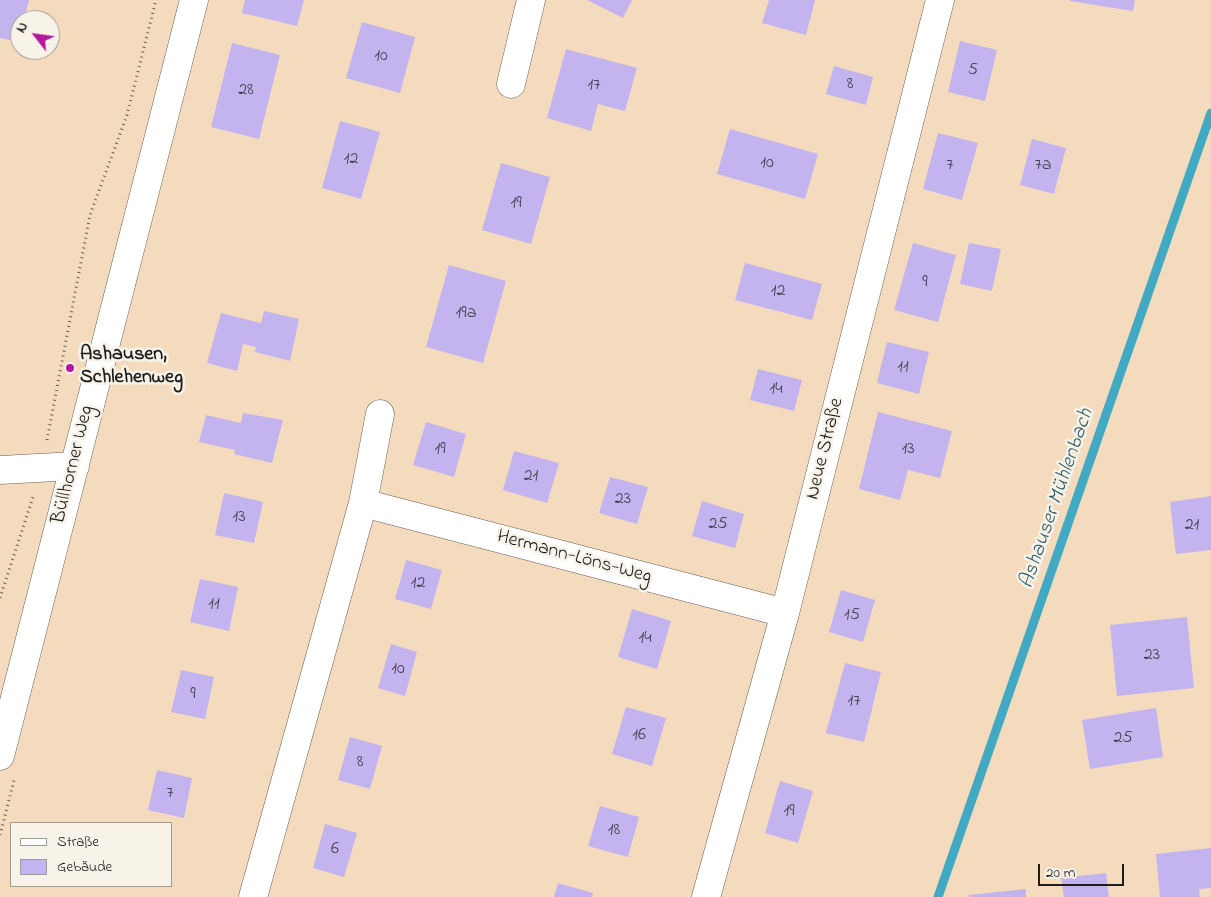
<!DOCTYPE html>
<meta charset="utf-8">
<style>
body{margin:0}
#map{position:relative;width:1211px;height:897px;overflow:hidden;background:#f4dbbe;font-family:"Indie Flower",sans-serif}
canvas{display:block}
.legend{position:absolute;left:10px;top:822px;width:162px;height:65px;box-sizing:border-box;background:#f7f3e8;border:1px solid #9f9d96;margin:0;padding:6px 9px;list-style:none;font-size:15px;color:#1c1c1c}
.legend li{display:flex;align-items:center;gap:10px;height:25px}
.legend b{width:25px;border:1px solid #9f9d96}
.north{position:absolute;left:10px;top:10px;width:50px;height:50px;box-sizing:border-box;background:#f7f3e8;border:1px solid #9f9d96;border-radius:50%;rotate:300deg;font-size:14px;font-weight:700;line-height:20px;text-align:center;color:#1c1c1c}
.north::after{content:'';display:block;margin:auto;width:18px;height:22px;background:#b5179e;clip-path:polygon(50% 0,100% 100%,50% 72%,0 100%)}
.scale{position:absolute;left:1038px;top:864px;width:86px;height:22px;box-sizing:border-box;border:2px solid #1c1c1c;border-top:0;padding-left:6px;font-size:15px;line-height:18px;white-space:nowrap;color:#1c1c1c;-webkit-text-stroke:4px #f7f3e8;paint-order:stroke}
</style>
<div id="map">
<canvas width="1211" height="897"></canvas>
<ul class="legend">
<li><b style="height:6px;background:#fff"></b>Straße</li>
<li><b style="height:14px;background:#c3b4ef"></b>Gebäude</li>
</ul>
<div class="north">N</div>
<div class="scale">20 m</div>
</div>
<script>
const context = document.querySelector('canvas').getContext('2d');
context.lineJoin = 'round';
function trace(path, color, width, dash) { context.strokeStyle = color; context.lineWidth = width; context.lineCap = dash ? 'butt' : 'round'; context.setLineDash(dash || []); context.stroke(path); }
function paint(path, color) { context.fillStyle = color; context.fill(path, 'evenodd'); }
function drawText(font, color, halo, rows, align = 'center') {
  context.font = font + ' "Indie Flower",sans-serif'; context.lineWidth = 5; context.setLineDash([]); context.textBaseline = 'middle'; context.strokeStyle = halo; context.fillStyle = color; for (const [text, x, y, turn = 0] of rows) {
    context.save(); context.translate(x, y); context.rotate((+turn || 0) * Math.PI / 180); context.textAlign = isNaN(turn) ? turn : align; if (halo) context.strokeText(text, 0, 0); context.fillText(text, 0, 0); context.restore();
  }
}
const stream = new Path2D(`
 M 938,897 L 1211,113`);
const building = new Path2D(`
 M 0,0 L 29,0 L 24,20 L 20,20 L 19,42 L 0,38 Z
 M 245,0 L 304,0 L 297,26 L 242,13 Z
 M 587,0 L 632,0 L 623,18 Z
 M 769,0 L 815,0 L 806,35 L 762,23 Z
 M 1070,0 L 1135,0 L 1133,11 L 1070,1 Z
 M 362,22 L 415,37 L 400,93 L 346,78 Z
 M 960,41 L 997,50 L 985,101 L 948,92 Z
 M 232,43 L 280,55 L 259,139 L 211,127 Z
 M 566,49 L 637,68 L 625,111 L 598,104 L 591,131 L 547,118 Z
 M 834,66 L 873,77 L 866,105 L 826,94 Z
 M 340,121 L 380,132 L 361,199 L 322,188 Z
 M 730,129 L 818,154 L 805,199 L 717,174 Z
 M 938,133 L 978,143 L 962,200 L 923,189 Z
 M 1032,139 L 1066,148 L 1054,194 L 1020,185 Z
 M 501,163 L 550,177 L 531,244 L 482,230 Z
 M 913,243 L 956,255 L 938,322 L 894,310 Z
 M 969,243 L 1001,249 L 992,291 L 960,284 Z
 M 745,263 L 822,284 L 812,320 L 735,300 Z
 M 449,265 L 506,281 L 483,363 L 426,347 Z
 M 264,311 L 299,319 L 290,361 L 255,352 L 256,347 L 243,344 L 237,371 L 207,363 L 221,313 L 261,323 Z
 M 887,342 L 929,352 L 919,394 L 877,383 Z
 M 758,369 L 802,380 L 794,411 L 750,400 Z
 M 878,412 L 952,431 L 940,478 L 908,470 L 900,500 L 859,489 Z
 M 243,413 L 283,420 L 272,463 L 234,454 L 235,450 L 199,442 L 206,415 L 241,423 Z
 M 426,422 L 466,434 L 454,477 L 413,465 Z
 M 514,451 L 559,463 L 547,503 L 503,490 Z
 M 610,477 L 648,487 L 637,524 L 599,513 Z
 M 224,493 L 263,502 L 254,543 L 215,535 Z
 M 1211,496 L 1211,550 L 1176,554 L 1170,502 Z
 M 702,501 L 744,514 L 735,548 L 692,536 Z
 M 406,560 L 442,570 L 431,609 L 395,599 Z
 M 200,579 L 238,587 L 229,631 L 190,622 Z
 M 841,590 L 875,600 L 863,642 L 829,632 Z
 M 632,609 L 671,621 L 657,669 L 618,657 Z
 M 1187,617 L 1194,688 L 1117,696 L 1110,625 Z
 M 391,644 L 417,652 L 405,696 L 378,688 Z
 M 845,663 L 881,672 L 864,742 L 826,733 Z
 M 181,670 L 214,677 L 205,719 L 171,712 Z
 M 626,707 L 666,718 L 652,766 L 612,754 Z
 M 1156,708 L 1163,757 L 1090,769 L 1082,720 Z
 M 350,737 L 382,746 L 370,789 L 338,780 Z
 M 157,770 L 192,778 L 184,818 L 148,810 Z
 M 780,781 L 813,791 L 798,843 L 765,833 Z
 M 600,806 L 639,817 L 628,857 L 588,846 Z
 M 325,824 L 357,833 L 344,877 L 313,868 Z
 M 1211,848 L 1211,888 L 1199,889 L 1200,897 L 1160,897 L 1156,854 Z
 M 1106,873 L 1109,897 L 1064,897 L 1061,878 Z
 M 558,883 L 593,893 L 592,897 L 554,897 Z
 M 1026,889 L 1026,897 L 969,897 L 969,895 Z`);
const path = new Path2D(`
 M 47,440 L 90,215 L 127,115 L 156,0
 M 0,598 L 33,497
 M 0,835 L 14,780`);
const minor = new Path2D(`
 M 511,84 L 531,0
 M 0,470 L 75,466
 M 363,503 L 785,613
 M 0,756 L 194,0
 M 253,897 L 363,503 L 380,414
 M 706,897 L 785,613 L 940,0`);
const markers = [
 [70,368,5,"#b5179e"]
];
const numberNames = [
 ["10",381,57],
 ["5",973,71],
 ["8",850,85],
 ["17",594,86],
 ["28",246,91],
 ["12",351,160],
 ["10",767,164],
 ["7",950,166],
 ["7a",1043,166],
 ["19",516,204],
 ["9",925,283],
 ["12",778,292],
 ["19a",466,314],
 ["11",903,368],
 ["14",776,390],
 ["19",440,450],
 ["13",908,450],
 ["21",531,477],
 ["23",623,500],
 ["13",239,518],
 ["25",718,525],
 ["21",1192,526],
 ["12",418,584],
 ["11",214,605],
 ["15",852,616],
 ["14",645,639],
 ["23",1152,656],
 ["10",398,670],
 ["9",193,695],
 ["17",854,702],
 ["16",639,736],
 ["25",1123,739],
 ["8",360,763],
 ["7",170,794],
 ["19",789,812],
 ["18",614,831],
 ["6",335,850]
];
const poiNames = [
 ["Ashausen,",80,356],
 ["Schlehenweg",80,379]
];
const streetNames = [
 ["Neue Straße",826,449,-76],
 ["Büllhorner Weg",74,465,-76],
 ["Hermann-Löns-Weg",574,558,15]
];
const waterNames = [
 ["Ashauser Mühlenbach",1058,499,-71]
];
trace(stream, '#42a9c2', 9);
paint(building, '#c3b4ef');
trace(minor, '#685f55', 29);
trace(path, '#685f55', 3, [1, 4]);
trace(minor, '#fff', 28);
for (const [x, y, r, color] of markers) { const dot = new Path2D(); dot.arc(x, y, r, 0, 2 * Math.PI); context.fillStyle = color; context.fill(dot); trace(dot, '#f7f3e8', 2); }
drawText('18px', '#464251', null, numberNames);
drawText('bold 20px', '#1c1c1c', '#f7f3e8', poiNames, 'left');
drawText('20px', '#1c1c1c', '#f7f3e8', streetNames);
drawText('italic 21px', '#2d5b67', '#f7f3e8', waterNames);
</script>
